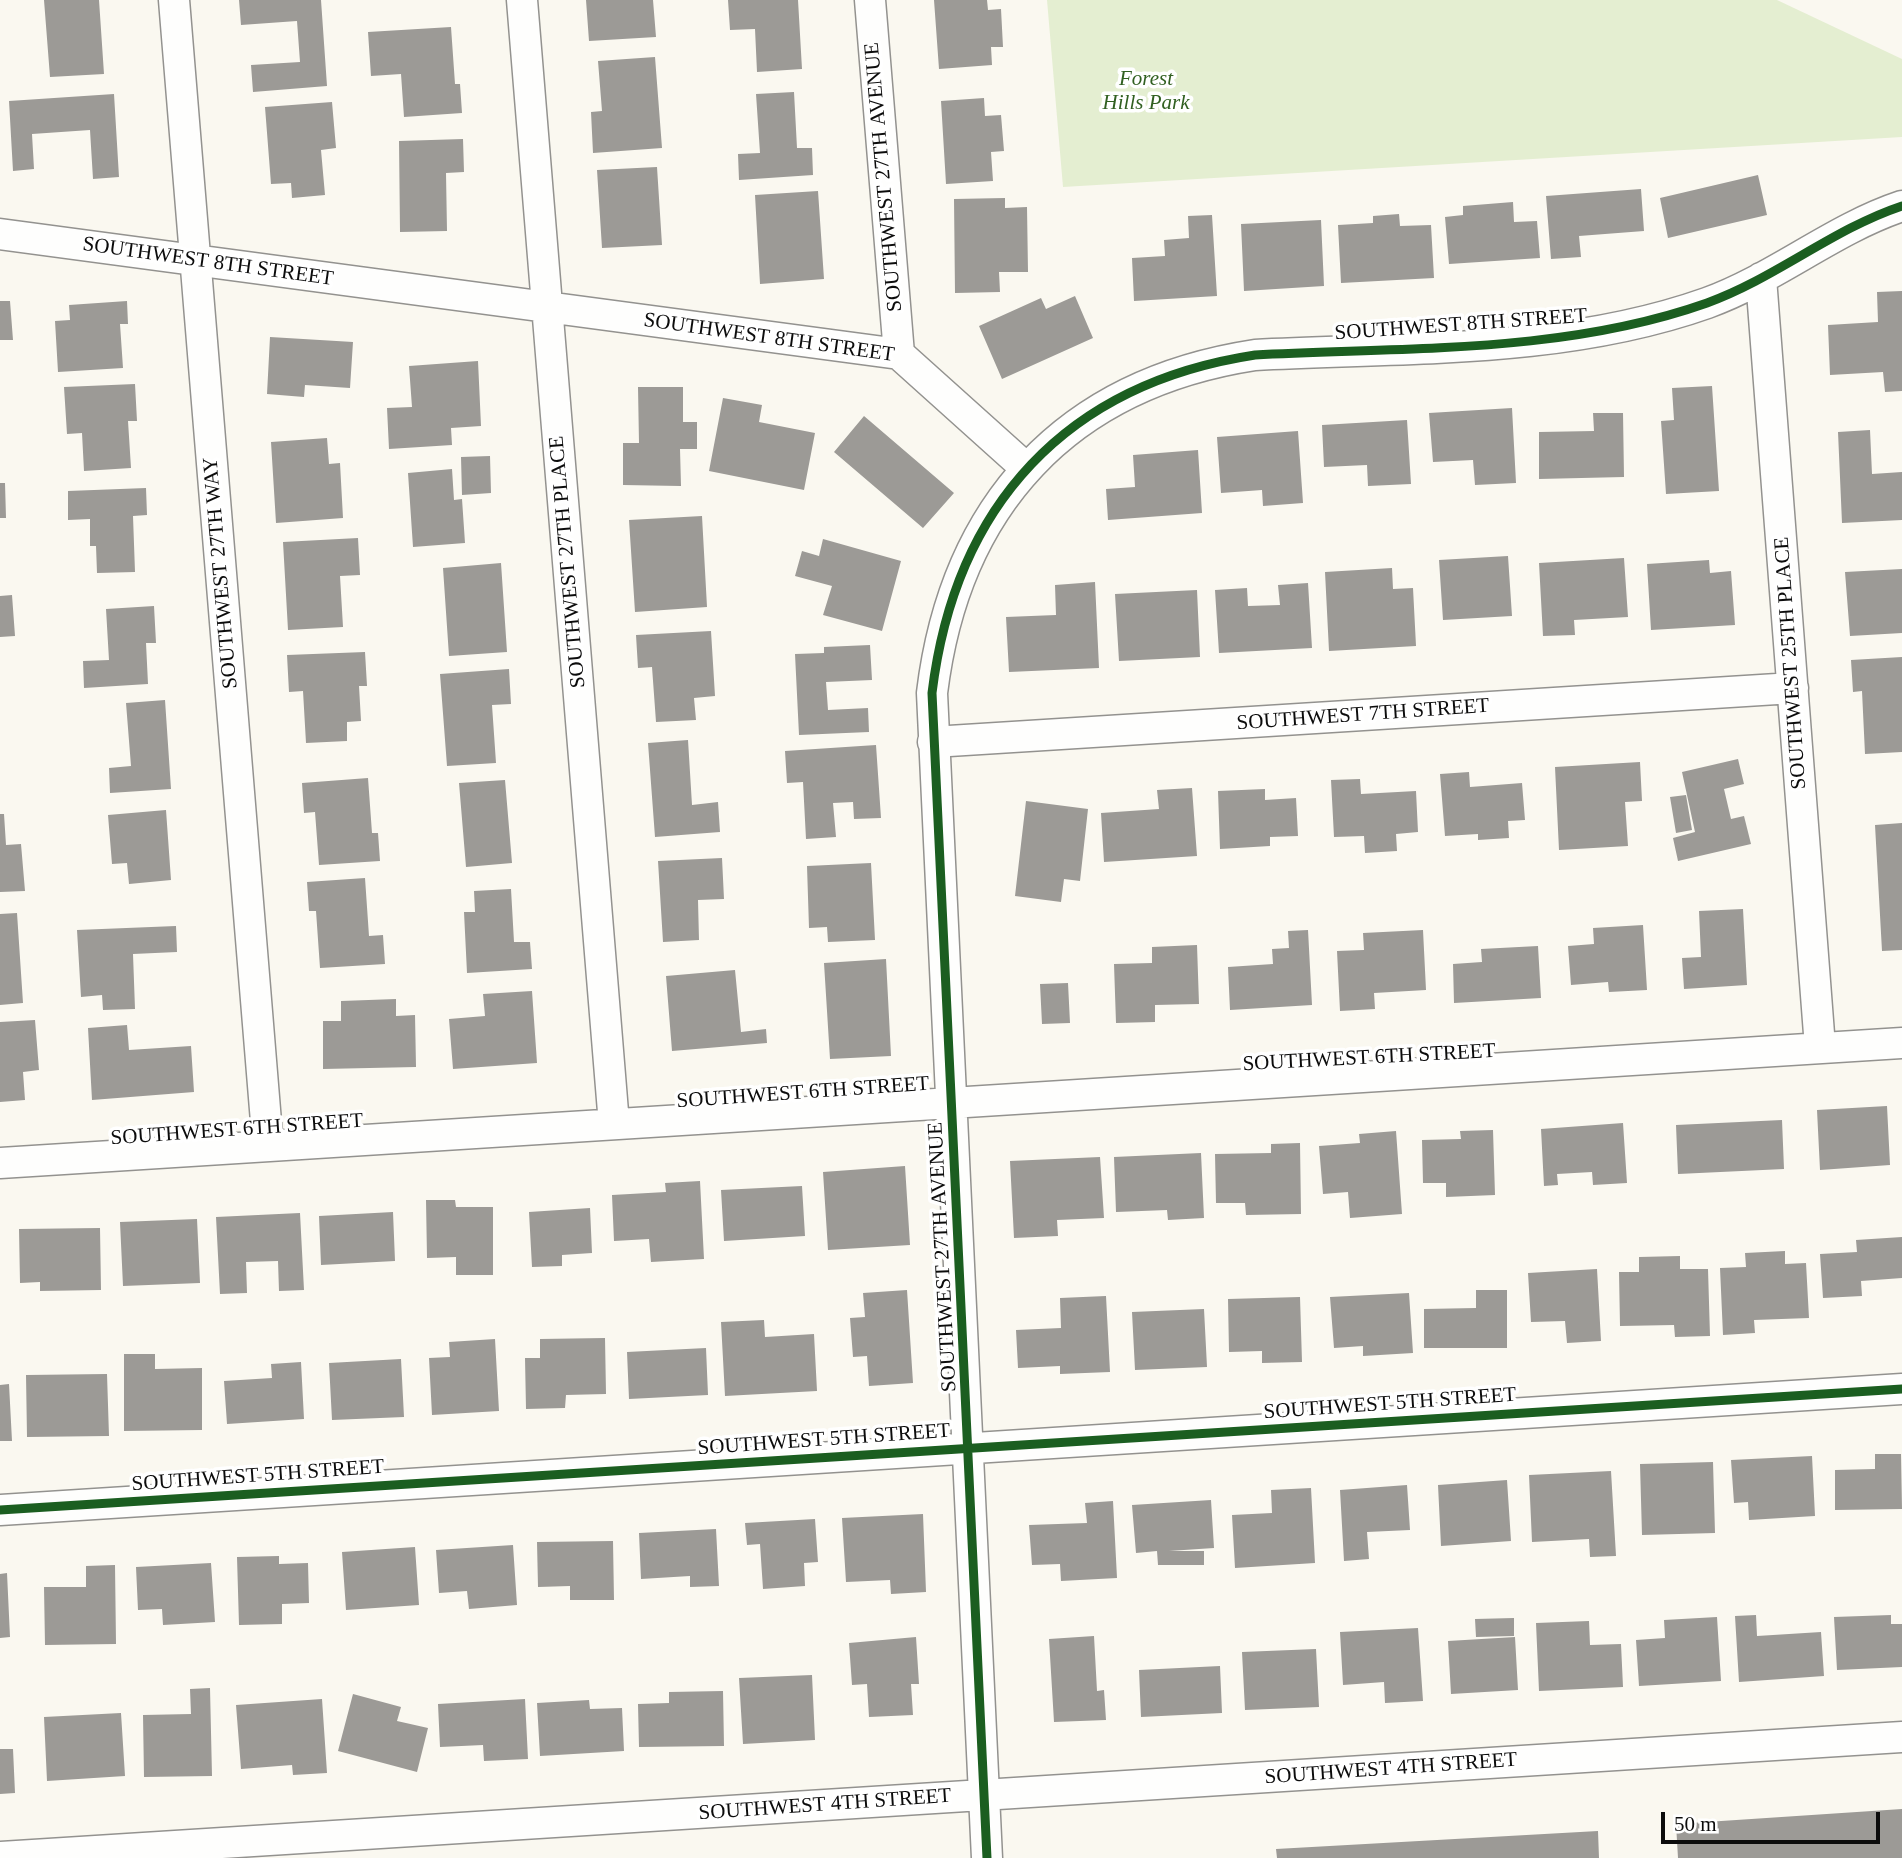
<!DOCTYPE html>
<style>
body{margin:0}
#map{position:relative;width:1902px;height:1858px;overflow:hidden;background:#faf8f0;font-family:Georgia,serif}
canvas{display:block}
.scale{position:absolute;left:1661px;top:1812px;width:219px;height:32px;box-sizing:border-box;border:4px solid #0c0c0c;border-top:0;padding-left:9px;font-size:21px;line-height:24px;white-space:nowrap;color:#0c0c0c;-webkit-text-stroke:5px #fff;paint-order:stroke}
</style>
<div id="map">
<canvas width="1902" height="1858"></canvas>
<div class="scale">50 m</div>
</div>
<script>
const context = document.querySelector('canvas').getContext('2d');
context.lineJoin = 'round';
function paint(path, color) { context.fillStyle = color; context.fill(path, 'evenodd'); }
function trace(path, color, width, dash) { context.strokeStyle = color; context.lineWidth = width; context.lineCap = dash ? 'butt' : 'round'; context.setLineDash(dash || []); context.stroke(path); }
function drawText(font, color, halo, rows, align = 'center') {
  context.font = font + ' Georgia,serif'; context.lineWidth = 7; context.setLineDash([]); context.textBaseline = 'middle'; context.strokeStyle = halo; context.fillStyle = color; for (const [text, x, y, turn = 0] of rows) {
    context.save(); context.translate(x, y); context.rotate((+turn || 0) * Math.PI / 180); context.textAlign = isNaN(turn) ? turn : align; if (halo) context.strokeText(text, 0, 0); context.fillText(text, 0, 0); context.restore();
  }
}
const green = new Path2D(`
 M 1047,0 L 1777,0 L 1902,59 L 1902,137 L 1063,187 Z`);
const building = new Path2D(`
 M 44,0 L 99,0 L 104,74 L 50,77 Z
 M 239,0 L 321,0 L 327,86 L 253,92 L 251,65 L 300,62 L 297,21 L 241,25 Z
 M 586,0 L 653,0 L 656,37 L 589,41 Z
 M 728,0 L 798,0 L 802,69 L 757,72 L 755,29 L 730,30 Z
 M 934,0 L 987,0 L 988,10 L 1001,9 L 1003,47 L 991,47 L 992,65 L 939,69 Z
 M 451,27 L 455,84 L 460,84 L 462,113 L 404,117 L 401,74 L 371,76 L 368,32 Z
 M 655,57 L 662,148 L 593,153 L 591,112 L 602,111 L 598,61 Z
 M 794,92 L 797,148 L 812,148 L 813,175 L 739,180 L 738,154 L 760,153 L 756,94 Z
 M 114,94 L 119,177 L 93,179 L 90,130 L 32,134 L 34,169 L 13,171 L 9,101 Z
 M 984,98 L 985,116 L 1001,115 L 1004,151 L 991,152 L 993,181 L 946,184 L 941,101 Z
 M 332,102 L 336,148 L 321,150 L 325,195 L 292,198 L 291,183 L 271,184 L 265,107 Z
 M 463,139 L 464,172 L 446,173 L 447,231 L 400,232 L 399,141 Z
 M 657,167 L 662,245 L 602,248 L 597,170 Z
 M 1758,175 L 1767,215 L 1668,238 L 1660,198 Z
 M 1641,189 L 1644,231 L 1579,236 L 1581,257 L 1551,259 L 1546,196 Z
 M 818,191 L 824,279 L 760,284 L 755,195 Z
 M 1005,198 L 1005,208 L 1027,207 L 1028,272 L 999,272 L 1000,292 L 955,293 L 954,199 Z
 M 1513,202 L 1514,222 L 1537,221 L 1540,258 L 1449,264 L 1445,217 L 1463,215 L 1463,206 Z
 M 1399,214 L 1400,226 L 1431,225 L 1434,278 L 1341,283 L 1338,225 L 1373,223 L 1373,216 Z
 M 1212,215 L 1217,296 L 1134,301 L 1132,258 L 1165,256 L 1164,240 L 1189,238 L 1188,216 Z
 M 1321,220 L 1324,286 L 1244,291 L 1241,224 Z
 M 1902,291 L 1902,391 L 1885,392 L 1883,372 L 1830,375 L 1828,325 L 1878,322 L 1877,292 Z
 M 1075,296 L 1093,338 L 1002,379 L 979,326 L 1041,298 L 1046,309 Z
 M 0,301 L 10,301 L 13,340 L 0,340 Z
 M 127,301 L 128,324 L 120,324 L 123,368 L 58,372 L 55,321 L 70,320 L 69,305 Z
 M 270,337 L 353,342 L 350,388 L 305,385 L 304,397 L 267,394 Z
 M 478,361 L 481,426 L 451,428 L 452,445 L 389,449 L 387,408 L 412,407 L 409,366 Z
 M 135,384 L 137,421 L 128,421 L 131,468 L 84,471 L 82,433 L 67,434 L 64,387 Z
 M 1712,386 L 1719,491 L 1666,494 L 1661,421 L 1674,420 L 1672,388 Z
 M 638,387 L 683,387 L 683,422 L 697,422 L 697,449 L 680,449 L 681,486 L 623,485 L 623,443 L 639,443 Z
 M 723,398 L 762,405 L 759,422 L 815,433 L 804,490 L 709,471 Z
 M 1512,408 L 1516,483 L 1475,485 L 1473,460 L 1433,462 L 1429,413 Z
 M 1593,413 L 1623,413 L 1624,477 L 1539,479 L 1539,432 L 1594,431 Z
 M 864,416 L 954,493 L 923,528 L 834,452 Z
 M 1407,420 L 1411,484 L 1368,486 L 1367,465 L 1324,467 L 1322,425 Z
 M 1870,430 L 1872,474 L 1902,472 L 1902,520 L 1842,523 L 1838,432 Z
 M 1298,431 L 1303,503 L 1263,506 L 1262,490 L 1221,493 L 1217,437 Z
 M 327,438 L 329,464 L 340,463 L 343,518 L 276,523 L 271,442 Z
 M 1198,450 L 1202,513 L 1108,520 L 1106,489 L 1135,487 L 1133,455 Z
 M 490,456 L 491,493 L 462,495 L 461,457 Z
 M 452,469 L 454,500 L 462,499 L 465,543 L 413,547 L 408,473 Z
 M 0,483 L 5,483 L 6,518 L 0,518 Z
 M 146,488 L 147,515 L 133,516 L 135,572 L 97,573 L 96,546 L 90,546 L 90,519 L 68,520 L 68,491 Z
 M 702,516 L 707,607 L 635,612 L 629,520 Z
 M 358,538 L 360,575 L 340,576 L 343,627 L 288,630 L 283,542 Z
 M 823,539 L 901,561 L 882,631 L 823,615 L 832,586 L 795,576 L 802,551 L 819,556 Z
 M 1508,556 L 1512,616 L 1443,620 L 1439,560 Z
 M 1624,558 L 1628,617 L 1574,620 L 1575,635 L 1543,636 L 1539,563 Z
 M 1709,560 L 1710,573 L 1731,571 L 1735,625 L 1651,630 L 1647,564 Z
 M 501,563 L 507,652 L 449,656 L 443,568 Z
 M 1392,568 L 1393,589 L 1413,588 L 1416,646 L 1329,651 L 1325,572 Z
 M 1902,569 L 1902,633 L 1850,636 L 1845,572 Z
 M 1095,582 L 1099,668 L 1009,672 L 1006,617 L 1056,615 L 1055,585 Z
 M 1308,583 L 1312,648 L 1219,653 L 1215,590 L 1247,588 L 1248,606 L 1280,605 L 1278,585 Z
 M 1197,590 L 1200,657 L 1119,661 L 1115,594 Z
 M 12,595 L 15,636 L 0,637 L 0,596 Z
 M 154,606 L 156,643 L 146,643 L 148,684 L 84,688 L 83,661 L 109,660 L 106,609 Z
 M 711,631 L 715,696 L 694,698 L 696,720 L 656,722 L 652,667 L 638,668 L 636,635 Z
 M 870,645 L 872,680 L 826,682 L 828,710 L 868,708 L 869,732 L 799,735 L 795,654 L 824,653 L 824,647 Z
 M 365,652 L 367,686 L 359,686 L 361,721 L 347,722 L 347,741 L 306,743 L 303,691 L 289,692 L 287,655 Z
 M 1902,657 L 1902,752 L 1865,754 L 1862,691 L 1853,692 L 1851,660 Z
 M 509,669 L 511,704 L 492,705 L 496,763 L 447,766 L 440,674 Z
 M 165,700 L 171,789 L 110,793 L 109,768 L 131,766 L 126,703 Z
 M 688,740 L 692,805 L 718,802 L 720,832 L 655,837 L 648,743 Z
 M 876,745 L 881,818 L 854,819 L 853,802 L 833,803 L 836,837 L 806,839 L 803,782 L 787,783 L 785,751 Z
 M 1738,759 L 1744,784 L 1724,789 L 1731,819 L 1744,816 L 1751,844 L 1678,861 L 1673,838 L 1695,832 L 1682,772 Z
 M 1640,762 L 1642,801 L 1625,802 L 1628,846 L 1559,850 L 1555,767 Z
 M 1469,772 L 1470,787 L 1522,783 L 1525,820 L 1508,821 L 1509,838 L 1478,840 L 1478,834 L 1445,836 L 1440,774 Z
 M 368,778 L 372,833 L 378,833 L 380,861 L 319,865 L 315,812 L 304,813 L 302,783 Z
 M 1360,779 L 1361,794 L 1416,791 L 1418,832 L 1396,834 L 1397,851 L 1365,853 L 1364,836 L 1334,837 L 1331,780 Z
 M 505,780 L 512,863 L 466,867 L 459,783 Z
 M 1192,788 L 1197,856 L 1104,862 L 1101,813 L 1159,809 L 1157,790 Z
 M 1265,789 L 1265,800 L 1296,798 L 1298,836 L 1270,837 L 1270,846 L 1220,849 L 1218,791 Z
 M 1686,795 L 1692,830 L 1676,833 L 1670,797 Z
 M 1026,801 L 1088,809 L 1080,881 L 1064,879 L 1061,902 L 1015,896 Z
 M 166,810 L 171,880 L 129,884 L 127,863 L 112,864 L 108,815 Z
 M 0,814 L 4,814 L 6,845 L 21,844 L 25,891 L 0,892 Z
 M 1902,823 L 1902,950 L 1882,951 L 1875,825 Z
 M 722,858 L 724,899 L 698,900 L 699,940 L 663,942 L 658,861 Z
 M 871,863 L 875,940 L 828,942 L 827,927 L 809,928 L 807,866 Z
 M 365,878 L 369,936 L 383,935 L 385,964 L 320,968 L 316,911 L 309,911 L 307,882 Z
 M 511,889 L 514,942 L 530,942 L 532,969 L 467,973 L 464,912 L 475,912 L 474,891 Z
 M 1743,909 L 1747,985 L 1684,989 L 1682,958 L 1701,957 L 1699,911 Z
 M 17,913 L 23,1003 L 0,1005 L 0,914 Z
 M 1643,925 L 1647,990 L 1609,992 L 1608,982 L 1571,985 L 1568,946 L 1594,944 L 1593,928 Z
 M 176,926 L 177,952 L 133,954 L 135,1009 L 103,1010 L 102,995 L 81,997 L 77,930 Z
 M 1308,930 L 1312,1005 L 1230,1010 L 1228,967 L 1273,964 L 1272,949 L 1289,948 L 1288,931 Z
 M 1423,930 L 1426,990 L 1374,993 L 1375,1009 L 1340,1011 L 1337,951 L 1364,950 L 1363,933 Z
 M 1197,945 L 1199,1004 L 1155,1005 L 1155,1022 L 1116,1023 L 1114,964 L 1152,963 L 1152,947 Z
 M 1538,946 L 1541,998 L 1454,1003 L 1453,964 L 1482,962 L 1481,949 Z
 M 886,959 L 891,1056 L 830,1059 L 824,963 Z
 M 735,970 L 741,1032 L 766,1029 L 767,1043 L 672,1051 L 666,976 Z
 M 1068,983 L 1070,1023 L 1042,1024 L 1040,984 Z
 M 532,991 L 537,1063 L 453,1069 L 449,1019 L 485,1016 L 483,994 Z
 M 396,999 L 396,1016 L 415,1015 L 416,1067 L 323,1069 L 323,1021 L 341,1021 L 341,1001 Z
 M 35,1020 L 39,1070 L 23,1072 L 25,1100 L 0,1102 L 0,1022 Z
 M 127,1025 L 129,1050 L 191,1046 L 194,1092 L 92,1100 L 88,1028 Z
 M 1887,1106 L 1890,1165 L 1820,1170 L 1817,1110 Z
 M 1782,1120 L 1784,1169 L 1678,1174 L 1676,1125 Z
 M 1623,1123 L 1627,1183 L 1593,1185 L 1592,1172 L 1557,1174 L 1558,1185 L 1544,1186 L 1541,1129 Z
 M 1493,1130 L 1495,1195 L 1446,1197 L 1446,1183 L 1423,1183 L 1422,1140 L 1461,1139 L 1460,1131 Z
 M 1396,1131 L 1402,1214 L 1350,1218 L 1348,1192 L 1323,1194 L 1319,1146 L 1360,1143 L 1359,1134 Z
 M 1300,1143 L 1301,1214 L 1246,1215 L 1245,1203 L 1216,1203 L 1215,1154 L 1271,1153 L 1271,1144 Z
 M 1201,1153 L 1204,1218 L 1168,1220 L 1167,1210 L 1116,1212 L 1114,1157 Z
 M 1100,1157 L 1104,1218 L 1057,1220 L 1058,1236 L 1014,1238 L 1010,1161 Z
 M 905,1166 L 910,1245 L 828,1250 L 823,1172 Z
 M 700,1181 L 704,1259 L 651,1262 L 649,1239 L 614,1241 L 612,1195 L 666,1192 L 665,1183 Z
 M 802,1186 L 805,1236 L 724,1241 L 721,1190 Z
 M 426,1200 L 455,1200 L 456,1207 L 493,1207 L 493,1275 L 456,1275 L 456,1257 L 427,1258 Z
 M 590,1208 L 592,1253 L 562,1255 L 562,1266 L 532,1267 L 529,1212 Z
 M 393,1212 L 395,1261 L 321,1265 L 319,1216 Z
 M 300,1213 L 304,1290 L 279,1291 L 278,1261 L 246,1262 L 247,1293 L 220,1294 L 216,1217 Z
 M 197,1219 L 200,1283 L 123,1286 L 120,1222 Z
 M 100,1228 L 101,1290 L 40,1291 L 40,1282 L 20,1283 L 19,1229 Z
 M 1902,1237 L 1902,1278 L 1861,1281 L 1862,1296 L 1823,1298 L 1820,1254 L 1857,1252 L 1856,1240 Z
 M 1785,1251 L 1785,1264 L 1806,1263 L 1809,1318 L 1754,1320 L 1755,1333 L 1723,1335 L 1720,1268 L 1746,1267 L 1745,1253 Z
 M 1680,1256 L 1680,1269 L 1708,1269 L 1710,1336 L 1675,1337 L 1674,1325 L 1620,1326 L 1619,1272 L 1639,1272 L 1639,1257 Z
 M 1597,1269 L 1601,1341 L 1567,1343 L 1565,1321 L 1531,1322 L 1528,1273 Z
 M 907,1290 L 913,1383 L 869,1386 L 867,1356 L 853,1357 L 850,1318 L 865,1317 L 863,1293 Z
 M 1476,1290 L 1507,1290 L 1507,1348 L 1424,1348 L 1424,1309 L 1476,1308 Z
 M 1409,1293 L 1413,1353 L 1363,1356 L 1363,1346 L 1334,1348 L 1330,1297 Z
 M 1106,1296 L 1110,1372 L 1060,1374 L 1060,1366 L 1018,1368 L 1016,1330 L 1061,1328 L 1060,1298 Z
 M 1300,1297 L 1302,1362 L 1262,1363 L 1262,1351 L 1229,1352 L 1228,1299 Z
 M 1204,1309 L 1207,1367 L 1135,1370 L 1132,1312 Z
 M 764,1320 L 765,1337 L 814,1334 L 817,1391 L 725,1396 L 721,1322 Z
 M 605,1338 L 606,1394 L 566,1395 L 565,1408 L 526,1409 L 525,1358 L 540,1358 L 540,1339 Z
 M 495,1339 L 499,1411 L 432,1415 L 429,1358 L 450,1357 L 449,1342 Z
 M 706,1348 L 708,1395 L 629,1399 L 627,1352 Z
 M 124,1354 L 155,1354 L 155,1369 L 202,1368 L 202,1430 L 124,1431 Z
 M 401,1359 L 404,1417 L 332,1420 L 329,1363 Z
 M 301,1362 L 304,1419 L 227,1424 L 224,1381 L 272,1378 L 271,1364 Z
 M 107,1374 L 109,1436 L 27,1437 L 26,1375 Z
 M 9,1384 L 12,1441 L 0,1441 L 0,1385 Z
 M 1875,1454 L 1901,1454 L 1902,1509 L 1835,1510 L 1835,1470 L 1875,1469 Z
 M 1812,1456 L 1815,1516 L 1749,1520 L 1748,1502 L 1734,1503 L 1731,1460 Z
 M 1713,1462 L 1715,1533 L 1642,1535 L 1640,1464 Z
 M 1611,1471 L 1616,1556 L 1590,1557 L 1589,1539 L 1532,1542 L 1529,1475 Z
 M 1507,1480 L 1511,1541 L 1441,1546 L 1438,1485 Z
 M 1407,1485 L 1410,1530 L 1367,1532 L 1369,1559 L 1344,1561 L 1340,1490 Z
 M 1311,1488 L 1315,1563 L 1235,1568 L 1232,1515 L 1272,1513 L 1271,1490 Z
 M 1211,1500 L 1214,1548 L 1169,1551 L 1204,1551 L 1204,1565 L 1158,1565 L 1157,1551 L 1136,1553 L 1132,1505 Z
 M 1113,1501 L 1117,1578 L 1061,1581 L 1060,1564 L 1032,1565 L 1029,1525 L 1087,1523 L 1085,1503 Z
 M 923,1514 L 926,1592 L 891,1594 L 890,1580 L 846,1582 L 842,1518 Z
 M 815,1519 L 818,1562 L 804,1563 L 805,1586 L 763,1589 L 760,1544 L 747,1545 L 745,1523 Z
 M 716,1529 L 719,1586 L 690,1587 L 690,1576 L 641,1579 L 639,1533 Z
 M 613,1541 L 614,1600 L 570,1600 L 570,1586 L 538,1587 L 537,1542 Z
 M 513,1545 L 517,1605 L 469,1609 L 467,1591 L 439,1593 L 436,1550 Z
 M 415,1547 L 419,1605 L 346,1610 L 342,1552 Z
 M 279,1556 L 279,1564 L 308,1563 L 309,1603 L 282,1604 L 282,1624 L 239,1625 L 237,1557 Z
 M 211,1563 L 215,1622 L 163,1625 L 162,1609 L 138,1610 L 136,1567 Z
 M 115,1565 L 116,1644 L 45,1645 L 44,1587 L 86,1587 L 86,1566 Z
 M 7,1573 L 10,1637 L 0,1638 L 0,1574 Z
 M 1756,1615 L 1757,1636 L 1821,1632 L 1824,1676 L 1739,1682 L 1735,1616 Z
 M 1891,1615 L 1891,1624 L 1902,1624 L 1902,1667 L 1837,1670 L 1834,1617 Z
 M 1717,1617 L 1721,1681 L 1639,1686 L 1636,1640 L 1665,1638 L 1664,1620 Z
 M 1514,1618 L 1514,1636 L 1476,1637 L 1475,1619 Z
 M 1589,1621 L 1590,1645 L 1621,1644 L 1623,1687 L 1539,1691 L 1536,1623 Z
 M 1418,1628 L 1423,1701 L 1385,1703 L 1384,1682 L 1343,1685 L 1340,1632 Z
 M 1094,1636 L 1097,1691 L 1104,1690 L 1106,1720 L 1054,1722 L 1049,1639 Z
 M 916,1637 L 919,1684 L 911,1684 L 913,1715 L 869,1717 L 867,1684 L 852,1685 L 849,1643 Z
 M 1515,1637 L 1518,1690 L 1451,1694 L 1448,1641 Z
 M 1316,1649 L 1319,1707 L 1245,1710 L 1242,1652 Z
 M 1220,1666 L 1222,1713 L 1141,1717 L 1139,1670 Z
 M 812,1675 L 815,1740 L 743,1744 L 739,1678 Z
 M 210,1688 L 212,1776 L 144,1777 L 143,1715 L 191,1714 L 190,1689 Z
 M 723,1691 L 724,1746 L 639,1747 L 638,1704 L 669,1703 L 669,1692 Z
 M 353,1694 L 401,1707 L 397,1721 L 428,1728 L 417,1772 L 338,1751 Z
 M 322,1699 L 327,1773 L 293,1775 L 292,1765 L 241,1769 L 236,1705 Z
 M 525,1699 L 528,1759 L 484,1761 L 483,1745 L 440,1747 L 438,1704 Z
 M 589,1700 L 590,1709 L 622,1708 L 624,1751 L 540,1756 L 537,1703 Z
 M 121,1713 L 125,1776 L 47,1781 L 44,1717 Z
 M 0,1749 L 13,1749 L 15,1793 L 0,1794 Z
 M 1902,1809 L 1902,1858 L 1678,1858 L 1676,1824 Z
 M 1598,1831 L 1599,1858 L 1277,1858 L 1276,1849 Z`);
const minor = new Path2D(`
 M 174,0 L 268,1146
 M 522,0 L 614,1124
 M 870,0 L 899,354
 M 0,234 L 899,354 L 1027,469
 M 1761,278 L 1820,1047
 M 933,742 L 1793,688
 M 0,1163 L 1902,1043
 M 0,1510 L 1902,1389
 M 0,1857 L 1902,1737
 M 987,1858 L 932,693 C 955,505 1066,384 1255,355 C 1406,347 1563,354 1707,303 C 1776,278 1833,229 1902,206`);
const cycleway = new Path2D(`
 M 0,1510 L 1902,1389
 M 987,1858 L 932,693 C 955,505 1066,384 1255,355 C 1406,347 1563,354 1707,303 C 1776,278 1833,229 1902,206`);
const parkNames = [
 ["Forest",1146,79],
 ["Hills Park",1146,103]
];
const streetNames = [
 ["SOUTHWEST 27TH AVENUE",884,177,-95],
 ["SOUTHWEST 8TH STREET",208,262,8],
 ["SOUTHWEST 8TH STREET",1461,325,-4],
 ["SOUTHWEST 8TH STREET",769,338,8],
 ["SOUTHWEST 27TH PLACE",568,562,-95],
 ["SOUTHWEST 27TH WAY",221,573,-95],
 ["SOUTHWEST 25TH PLACE",1791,663,-94],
 ["SOUTHWEST 7TH STREET",1363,715,-4],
 ["SOUTHWEST 6TH STREET",1369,1058,-3],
 ["SOUTHWEST 6TH STREET",803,1093,-4],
 ["SOUTHWEST 6TH STREET",237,1130,-4],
 ["SOUTHWEST 27TH AVENUE",943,1257,-93],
 ["SOUTHWEST 5TH STREET",1390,1404,-4],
 ["SOUTHWEST 5TH STREET",824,1440,-4],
 ["SOUTHWEST 5TH STREET",258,1476,-4],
 ["SOUTHWEST 4TH STREET",1391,1769,-4],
 ["SOUTHWEST 4TH STREET",825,1805,-4]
];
paint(green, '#e4eed1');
paint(building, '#9c9a96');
trace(minor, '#93928f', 33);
trace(minor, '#fefefd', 30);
trace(cycleway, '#1b5e20', 9);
drawText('italic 21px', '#316021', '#fff', parkNames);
drawText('21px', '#0c0c0c', '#fff', streetNames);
</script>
